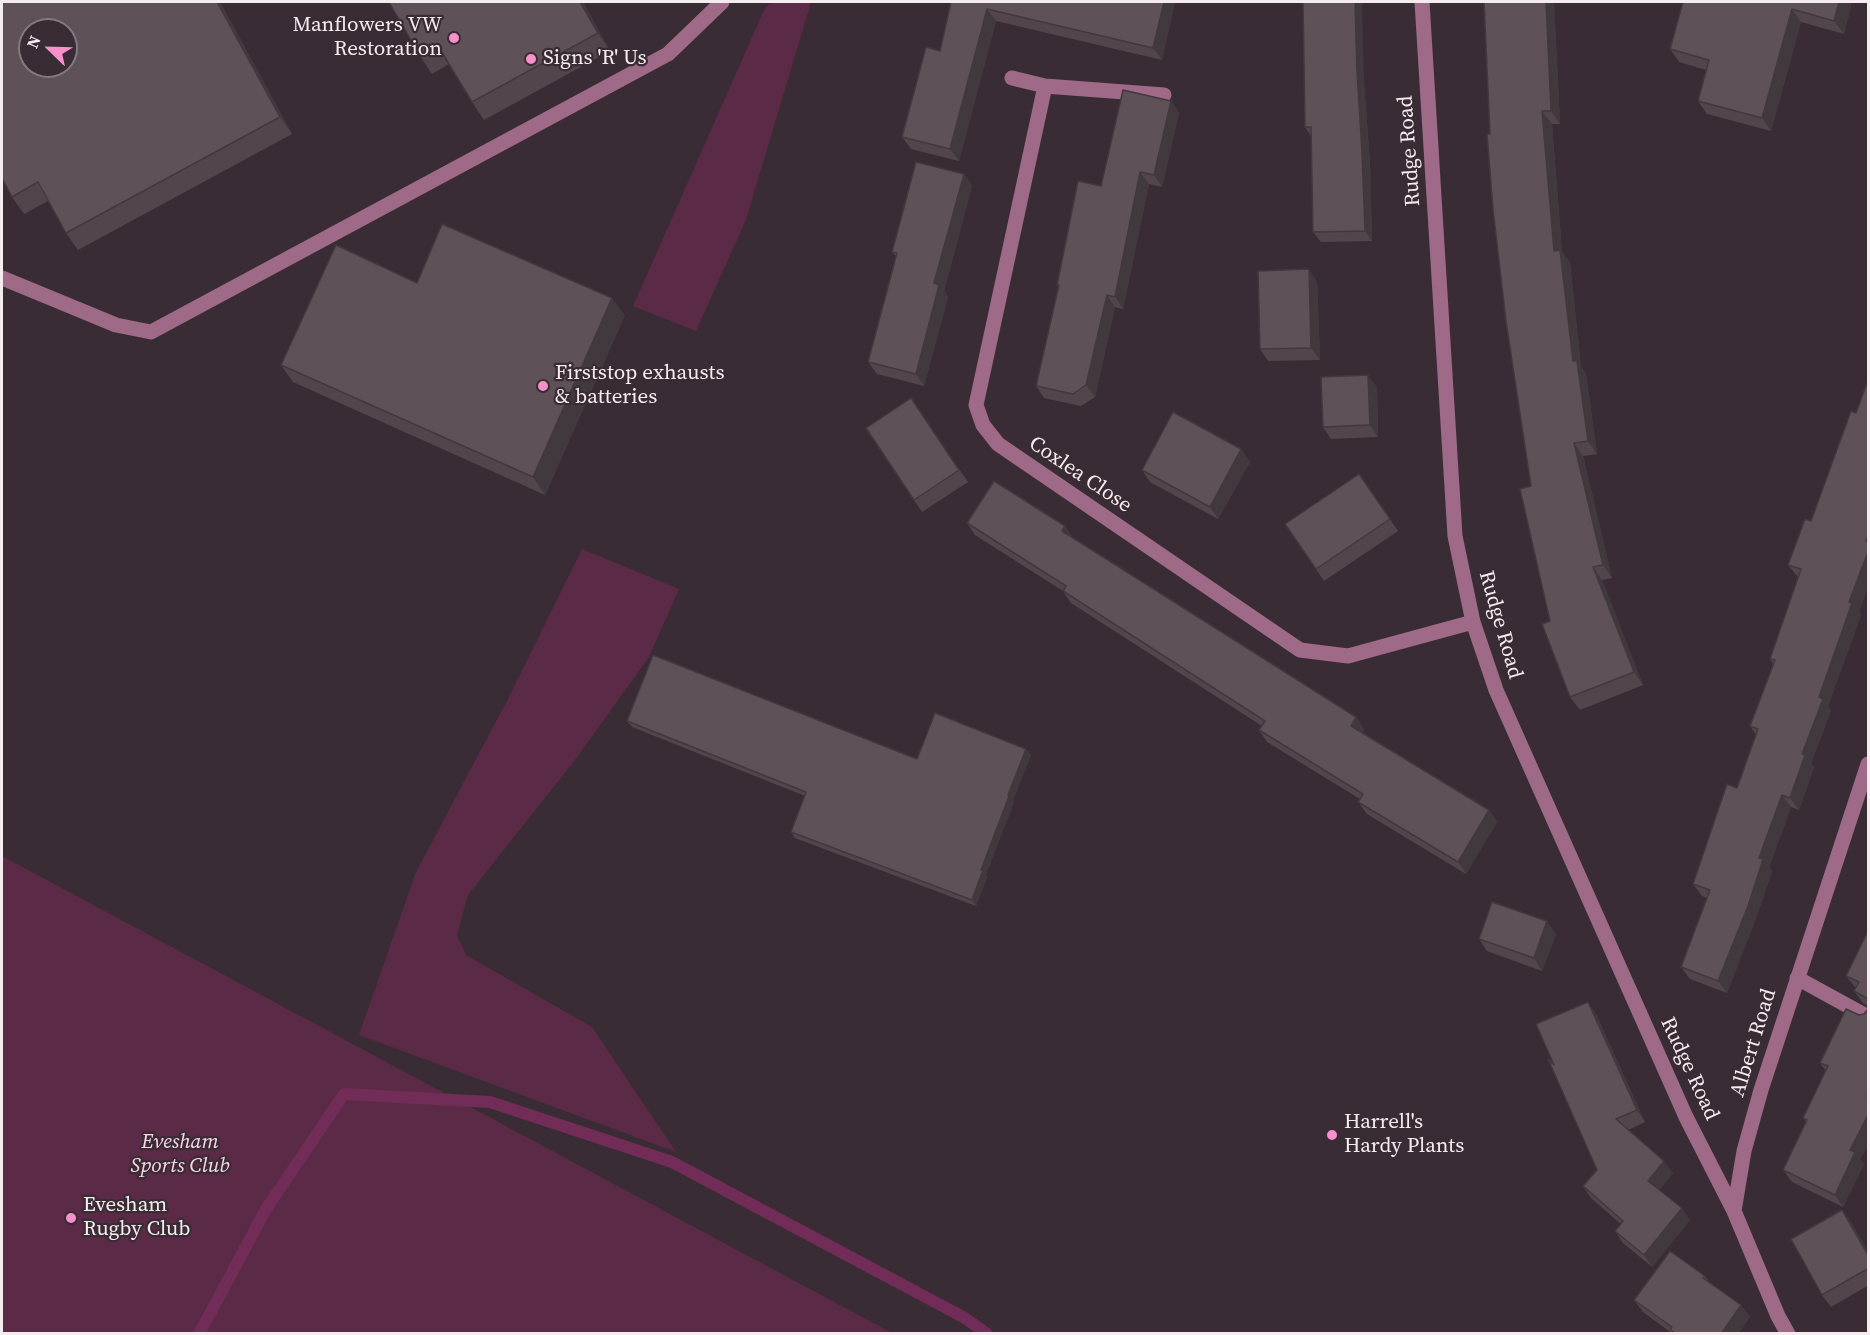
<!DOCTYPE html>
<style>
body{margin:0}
#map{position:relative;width:1870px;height:1335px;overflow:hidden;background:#3a2c34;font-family:"Source Serif 4",serif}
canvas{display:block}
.frame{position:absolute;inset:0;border:3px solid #f5ecf0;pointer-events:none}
.north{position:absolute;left:18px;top:18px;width:60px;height:60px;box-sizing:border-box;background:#3a2c34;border:2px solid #85797f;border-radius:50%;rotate:293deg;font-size:16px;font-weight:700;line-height:24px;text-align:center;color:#f5ecf0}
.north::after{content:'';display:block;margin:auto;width:21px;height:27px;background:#f890cc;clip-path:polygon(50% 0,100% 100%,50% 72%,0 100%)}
</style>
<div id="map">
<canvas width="1870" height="1335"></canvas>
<div class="frame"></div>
<div class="north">N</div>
</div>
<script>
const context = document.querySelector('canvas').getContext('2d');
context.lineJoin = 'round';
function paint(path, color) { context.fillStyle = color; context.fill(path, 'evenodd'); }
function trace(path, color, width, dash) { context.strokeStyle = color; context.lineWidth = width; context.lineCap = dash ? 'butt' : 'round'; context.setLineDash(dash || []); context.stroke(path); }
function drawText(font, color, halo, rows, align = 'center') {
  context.font = font + ' "Source Serif 4",serif'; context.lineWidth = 4.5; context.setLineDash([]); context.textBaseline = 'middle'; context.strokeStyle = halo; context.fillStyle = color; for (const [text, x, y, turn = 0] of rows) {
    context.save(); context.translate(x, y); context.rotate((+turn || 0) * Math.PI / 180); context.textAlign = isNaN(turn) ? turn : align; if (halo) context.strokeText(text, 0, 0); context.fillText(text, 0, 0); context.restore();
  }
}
const green = new Path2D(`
 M 772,2 L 811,2 L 746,220 L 696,331 L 633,306 L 765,8 Z
 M 582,549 L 679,589 L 649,657 L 575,760 L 468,895 L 457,935 L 466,955 L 592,1027 L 676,1152 L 359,1035 L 416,872 L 508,699 Z
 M 2,856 L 892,1333 L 2,1333 Z`);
const stream = new Path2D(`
 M 199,1334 L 266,1209 L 344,1094 L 490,1102 L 672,1162 L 965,1318 L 987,1334`);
const minor = new Path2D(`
 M 1422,2 L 1455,536 L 1473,622 L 1496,690 L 1686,1117 L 1734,1211
 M 1012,78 L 1045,86 L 1164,95
 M 1045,86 L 976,405 L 983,425 L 998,444 L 1300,650 L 1348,656 L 1473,622
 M 2,278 L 116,325 L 151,332 L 668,54 L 722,2
 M 1797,978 L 1868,1017
 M 1788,1334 L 1778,1316 L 1734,1211 L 1744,1151 L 1761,1090 L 1868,764`);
const wall = new Path2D(`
 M 220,2 L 292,134 L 78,250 L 66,233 L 48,201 L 24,214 L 12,197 Z
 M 389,2 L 583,2 L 610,51 L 484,120 L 472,102 L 449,64 L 432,74 L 420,56 Z
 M 951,2 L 1175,2 L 1162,60 L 996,21 L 959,161 L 911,149 L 902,137 L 940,51 Z
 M 1484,2 L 1554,2 L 1560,124 L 1552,124 L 1562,252 L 1570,263 L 1581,367 L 1586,374 L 1597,454 L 1583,456 L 1612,578 L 1602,580 L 1643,685 L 1580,710 L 1570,697 L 1550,621 L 1531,486 L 1490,134 Z
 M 1683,2 L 1852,2 L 1844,34 L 1801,22 L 1771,131 L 1707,114 L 1698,101 L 1706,70 L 1679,62 L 1670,49 Z
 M 1364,82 L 1370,163 L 1372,241 L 1321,242 L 1313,232 L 1311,136 L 1305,127 Z
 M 1171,101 L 1179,113 L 1162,187 L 1149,184 L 1123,309 L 1115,307 L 1095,397 L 1081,406 L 1044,398 L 1036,386 L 1058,287 L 1057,285 L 1101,186 Z
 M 964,174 L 972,186 L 944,291 L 948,297 L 924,386 L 877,374 L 868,362 L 896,256 L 892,252 Z
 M 1317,281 L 1320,360 L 1268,361 L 1260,349 Z
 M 417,283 L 625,315 L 545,495 L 293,382 L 281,365 Z
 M 1869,378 L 1869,584 L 1859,612 L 1861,615 L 1828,706 L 1831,711 L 1811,763 L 1814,767 L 1799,810 L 1791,807 L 1769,867 L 1772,871 L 1756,918 L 1727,993 L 1690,979 L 1681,967 L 1707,898 L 1702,896 L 1693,884 L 1737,788 L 1756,735 L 1750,726 L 1773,664 L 1770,659 L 1798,577 L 1788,565 L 1811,521 L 1856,413 Z
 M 1377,387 L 1378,437 L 1331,439 L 1323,427 Z
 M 911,398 L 968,482 L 922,512 L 914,500 Z
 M 1241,449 L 1250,462 L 1218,519 L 1150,482 L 1142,470 Z
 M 1359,474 L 1398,531 L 1324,581 L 1285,524 Z
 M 967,523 L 1065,526 L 1073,538 L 1356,717 L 1364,730 L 1362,733 L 1489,810 L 1497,822 L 1466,874 L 1367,814 L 1358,802 L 1360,799 L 1267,742 L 1259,730 L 1262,726 L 1071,603 L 1063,591 L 975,535 Z
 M 627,721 L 917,759 L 1031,755 L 1013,800 L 1014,802 L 986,874 L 987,877 L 976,906 L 795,838 L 791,832 L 805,796 L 632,727 Z
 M 1869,929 L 1869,1143 L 1860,1159 L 1864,1164 L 1843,1207 L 1792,1182 L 1783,1170 L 1806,1122 L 1803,1118 L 1826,1071 L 1820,1063 L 1859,1015 L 1864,1014 L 1868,1009 L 1868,1006 L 1863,1003 L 1854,991 L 1856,988 L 1846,976 Z
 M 1556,934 L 1542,971 L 1487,951 L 1479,939 Z
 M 1596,1014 L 1645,1122 L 1628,1130 L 1673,1173 L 1659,1190 L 1690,1220 L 1652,1267 L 1623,1243 L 1615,1231 L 1621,1224 L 1591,1198 L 1583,1186 L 1597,1170 L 1554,1065 Z
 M 1842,1210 L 1851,1222 L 1869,1254 L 1869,1285 L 1831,1307 L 1822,1295 Z
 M 1705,1276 L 1709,1282 L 1741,1305 L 1750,1317 L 1738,1334 L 1673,1334 L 1643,1312 L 1634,1300 Z`);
const shadedWall = new Path2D(`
 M 217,2 L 220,2 L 292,134 L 280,117 Z
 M 580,2 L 583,2 L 610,51 L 598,33 Z
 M 1164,2 L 1175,2 L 1162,60 L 1153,48 Z
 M 1355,2 L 1362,2 L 1364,82 L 1370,163 L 1372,241 L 1365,231 L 1357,71 Z
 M 1546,2 L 1554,2 L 1560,124 L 1551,111 Z
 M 1839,2 L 1852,2 L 1844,34 L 1834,21 Z
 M 987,9 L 996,21 L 959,161 L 950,149 Z
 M 1792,9 L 1801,22 L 1771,131 L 1762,118 Z
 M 1171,101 L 1179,113 L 1162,187 L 1154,175 Z
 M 1542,111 L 1552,124 L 1562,252 L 1570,263 L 1581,367 L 1586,374 L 1597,454 L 1588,441 L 1573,361 L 1554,251 Z
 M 1140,172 L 1149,184 L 1123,309 L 1115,297 Z
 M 964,174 L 972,186 L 944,291 L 948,297 L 924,386 L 916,374 L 934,283 Z
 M 1309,269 L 1317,281 L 1320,360 L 1311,348 Z
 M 1107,295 L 1115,307 L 1095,397 L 1086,385 Z
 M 612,298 L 625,315 L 545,495 L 533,477 Z
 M 1368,375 L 1377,387 L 1378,437 L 1370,425 Z
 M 1574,443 L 1583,456 L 1612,578 L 1603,565 Z
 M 1241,449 L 1250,462 L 1218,519 L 1210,507 Z
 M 1065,526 L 1073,538 L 1062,531 Z
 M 1869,549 L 1869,584 L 1859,612 L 1861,615 L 1828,706 L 1831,711 L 1811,763 L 1814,767 L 1799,810 L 1790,798 L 1802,754 L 1819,697 L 1849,602 Z
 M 1593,567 L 1602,580 L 1643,685 L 1634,672 Z
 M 1356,717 L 1364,730 L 1359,738 L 1351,726 Z
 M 1026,749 L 1031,755 L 1013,800 L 1014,802 L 986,874 L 987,877 L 976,906 L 972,900 L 981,870 L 1008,795 Z
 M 1782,795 L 1791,807 L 1769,867 L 1772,871 L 1756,918 L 1727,993 L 1718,981 L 1759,858 Z
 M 1489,810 L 1497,822 L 1466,874 L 1458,862 Z
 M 1547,921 L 1556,934 L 1542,971 L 1534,958 Z
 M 1588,1002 L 1596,1014 L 1645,1122 L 1637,1110 Z
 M 1869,1113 L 1869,1143 L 1860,1159 L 1864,1164 L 1843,1207 L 1835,1195 L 1850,1150 Z
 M 1664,1161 L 1673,1173 L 1656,1193 L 1648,1181 Z
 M 1682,1208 L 1690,1220 L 1652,1267 L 1644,1255 Z
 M 1842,1210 L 1851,1222 L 1869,1254 L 1869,1257 Z
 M 1741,1305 L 1750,1317 L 1738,1334 L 1721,1334 Z`);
const building = new Path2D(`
 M 2,2 L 217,2 L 280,117 L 66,233 L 38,182 L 12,197 L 2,178 ZM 30,30 L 66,30 L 66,66 L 30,66 Z
 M 389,2 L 580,2 L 598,33 L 472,102 L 438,46 L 420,56 Z
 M 951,2 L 1164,2 L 1153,48 L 987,9 L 950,149 L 902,137 L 926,47 L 940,51 Z
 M 1303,2 L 1355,2 L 1357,71 L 1362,152 L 1365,231 L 1313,232 L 1311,127 L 1305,127 Z
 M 1484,2 L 1546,2 L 1551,111 L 1542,111 L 1554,251 L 1560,250 L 1573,361 L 1577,361 L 1588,441 L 1574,443 L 1603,565 L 1593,567 L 1634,672 L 1570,697 L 1542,624 L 1550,621 L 1520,489 L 1531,486 L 1506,321 L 1493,209 L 1487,134 L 1490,134 Z
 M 1683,2 L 1839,2 L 1834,21 L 1792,9 L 1762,118 L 1698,101 L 1709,60 L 1670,49 Z
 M 1123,90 L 1171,101 L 1154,175 L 1140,172 L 1115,297 L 1107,295 L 1086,385 L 1073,394 L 1036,386 L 1059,285 L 1057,285 L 1078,181 L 1101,186 Z
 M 916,162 L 964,174 L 934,283 L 939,285 L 916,374 L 868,362 L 897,253 L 892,252 Z
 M 442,224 L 612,298 L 533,477 L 281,365 L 336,245 L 417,283 Z
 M 1309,269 L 1311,348 L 1260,349 L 1258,271 Z
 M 1368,375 L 1370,425 L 1323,427 L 1321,377 Z
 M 1869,378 L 1869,534 L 1866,541 L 1869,542 L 1869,549 L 1849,602 L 1852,603 L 1819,697 L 1823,699 L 1802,754 L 1805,755 L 1790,798 L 1782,795 L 1759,858 L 1763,859 L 1748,906 L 1718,981 L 1681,967 L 1710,890 L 1693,884 L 1727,784 L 1737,788 L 1758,729 L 1750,726 L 1775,660 L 1770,659 L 1801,569 L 1788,565 L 1805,519 L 1811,521 L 1851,411 L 1856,413 Z
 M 911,398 L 959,470 L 914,500 L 866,428 Z
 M 1173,412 L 1241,449 L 1210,507 L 1142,470 Z
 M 1359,474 L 1390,519 L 1316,569 L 1285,524 Z
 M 994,481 L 1065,526 L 1062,531 L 1356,717 L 1351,726 L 1489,810 L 1458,862 L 1358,802 L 1363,794 L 1259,730 L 1265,721 L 1063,591 L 1066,586 L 967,523 Z
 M 653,655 L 917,759 L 935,713 L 1026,749 L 1008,795 L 1009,796 L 981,870 L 983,870 L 972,900 L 791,832 L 806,792 L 627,721 Z
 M 1492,902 L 1547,921 L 1534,958 L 1479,939 Z
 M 1869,929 L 1869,1094 L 1867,1096 L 1869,1097 L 1869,1113 L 1850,1150 L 1855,1152 L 1835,1195 L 1783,1170 L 1807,1120 L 1803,1118 L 1828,1066 L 1820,1063 L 1846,1009 L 1859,1015 L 1864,1014 L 1868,1009 L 1868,999 L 1854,991 L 1859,982 L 1846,976 Z
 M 1588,1002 L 1637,1110 L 1616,1119 L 1664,1161 L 1648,1181 L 1682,1208 L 1644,1255 L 1615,1231 L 1623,1221 L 1583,1186 L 1597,1170 L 1548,1059 L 1554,1065 L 1536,1024 Z
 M 1842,1210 L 1869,1257 L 1869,1268 L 1822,1295 L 1791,1239 Z
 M 1670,1251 L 1705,1276 L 1703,1278 L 1741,1305 L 1721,1334 L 1676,1334 L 1670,1329 L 1672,1327 L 1634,1300 Z`);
const markers = [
 [454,38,6,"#f890cc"],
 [531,59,6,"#f890cc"],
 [543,386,6,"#f890cc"],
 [1332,1135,6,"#f890cc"],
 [71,1218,6,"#f890cc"]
];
const poiNames = [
 ["Manflowers VW",442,26,"right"],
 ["Restoration",442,50,"right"],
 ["Signs 'R' Us",543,59],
 ["Firststop exhausts",555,374],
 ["& batteries",555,398],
 ["Harrell's",1344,1123],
 ["Hardy Plants",1344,1147],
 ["Evesham",83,1206],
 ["Rugby Club",83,1230]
];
const streetNames = [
 ["Rudge Road",1410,151,-94],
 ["Coxlea Close",1080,475,34],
 ["Rudge Road",1500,625,74],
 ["Albert Road",1754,1043,-73],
 ["Rudge Road",1689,1069,65]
];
const parkNames = [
 ["Evesham",180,1143],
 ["Sports Club",180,1167]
];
paint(green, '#5a2a47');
trace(stream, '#712c57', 12);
trace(minor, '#9e6a87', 15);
paint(wall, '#52464c');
paint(shadedWall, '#42393e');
paint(building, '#5f5158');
trace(building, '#42393e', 1.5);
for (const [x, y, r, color] of markers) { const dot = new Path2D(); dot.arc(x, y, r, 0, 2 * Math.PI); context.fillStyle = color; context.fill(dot); trace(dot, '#3a2c34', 2); }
drawText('21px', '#f5ecf0', '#3a2c34', poiNames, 'left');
drawText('21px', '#f5ecf0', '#3a2c34', streetNames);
drawText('italic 21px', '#ffd4eb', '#3a2c34', parkNames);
</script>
